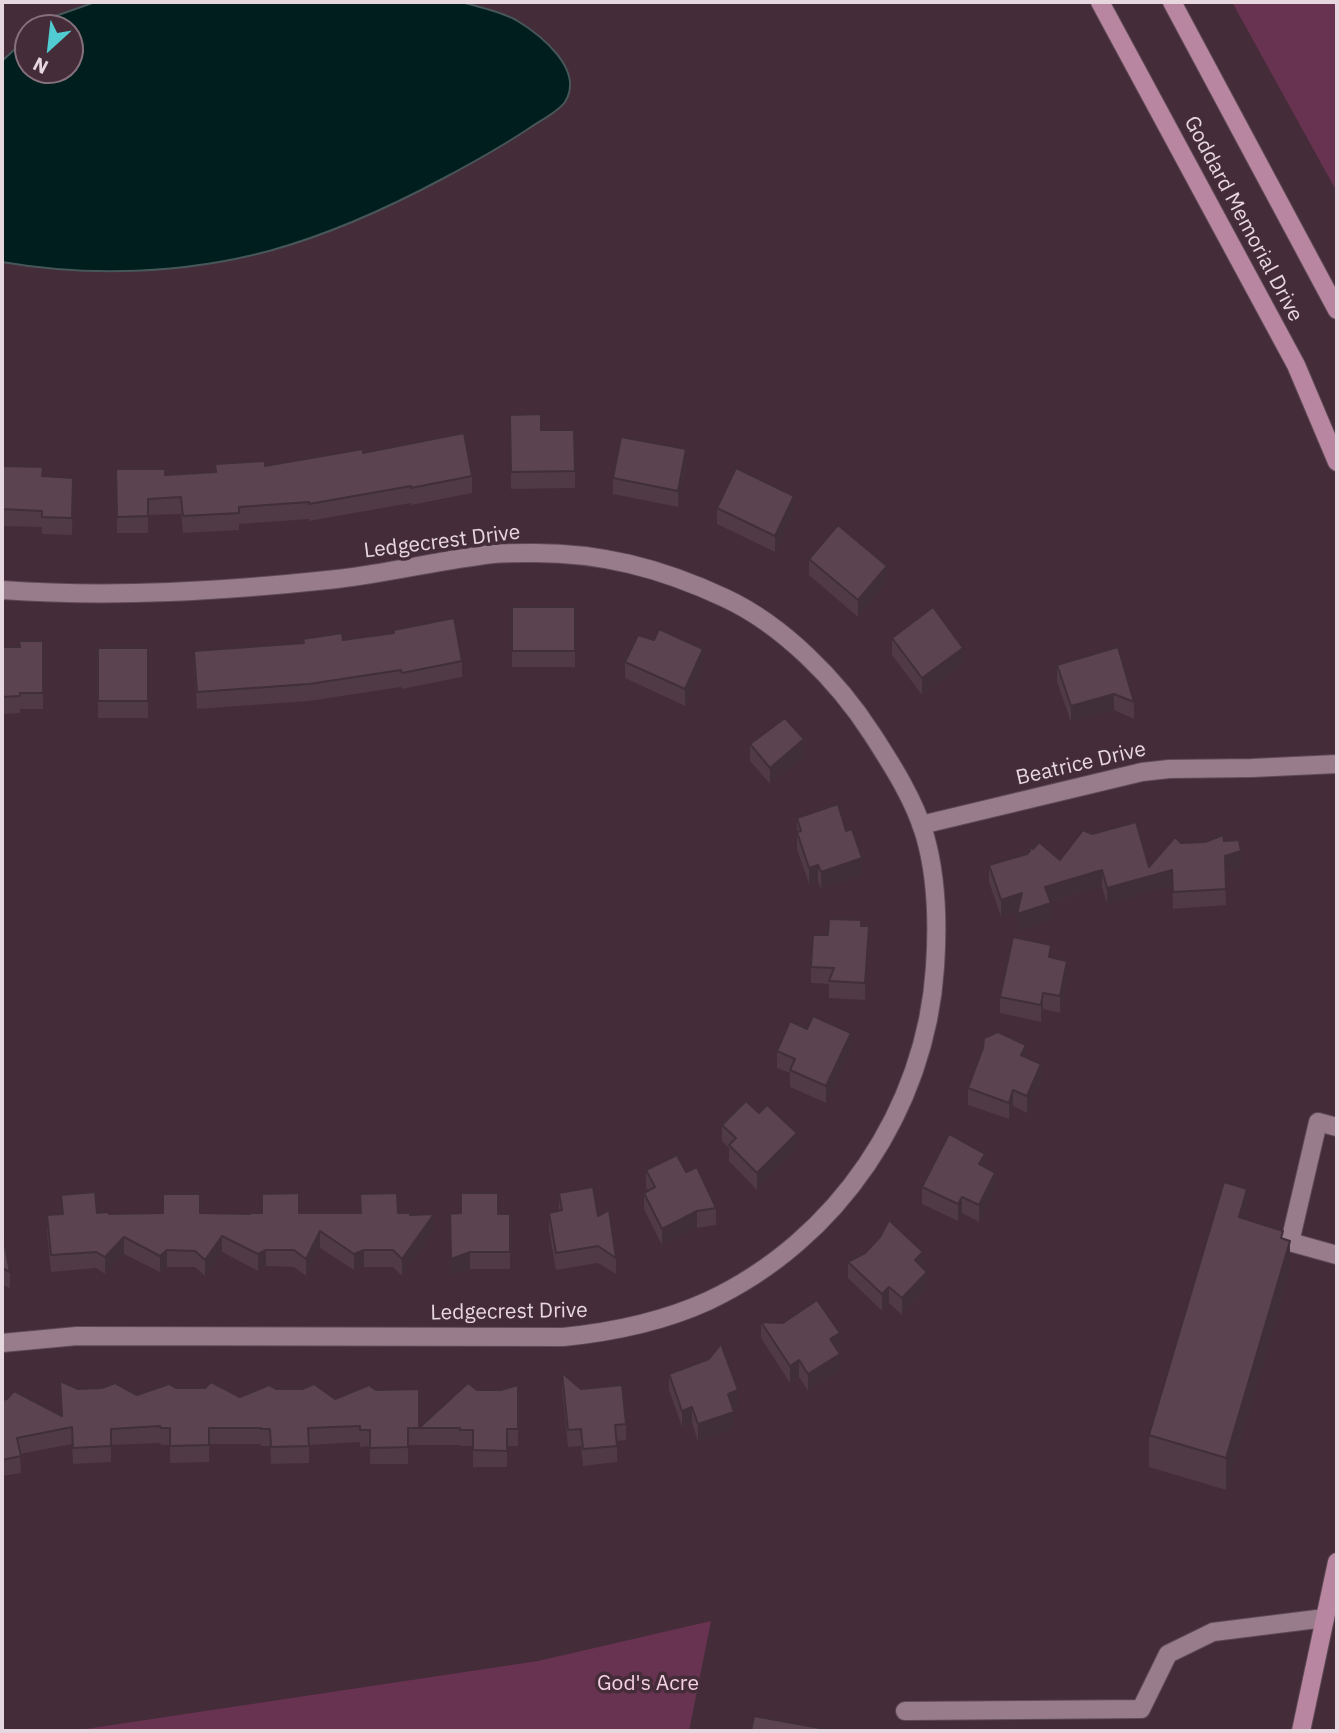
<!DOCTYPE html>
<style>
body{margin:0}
#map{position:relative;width:1339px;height:1733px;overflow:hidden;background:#442c39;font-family:"IBM Plex Sans",sans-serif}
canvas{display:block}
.frame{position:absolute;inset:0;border:4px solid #e7d7df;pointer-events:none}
.north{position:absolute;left:14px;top:14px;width:70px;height:70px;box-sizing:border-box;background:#442c39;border:2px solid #85707b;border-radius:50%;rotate:207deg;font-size:19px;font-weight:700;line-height:28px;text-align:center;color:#e7d7df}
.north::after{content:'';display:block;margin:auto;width:24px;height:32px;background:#51ccd2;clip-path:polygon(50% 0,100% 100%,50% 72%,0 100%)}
</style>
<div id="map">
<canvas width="1339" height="1733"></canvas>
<div class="frame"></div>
<div class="north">N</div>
</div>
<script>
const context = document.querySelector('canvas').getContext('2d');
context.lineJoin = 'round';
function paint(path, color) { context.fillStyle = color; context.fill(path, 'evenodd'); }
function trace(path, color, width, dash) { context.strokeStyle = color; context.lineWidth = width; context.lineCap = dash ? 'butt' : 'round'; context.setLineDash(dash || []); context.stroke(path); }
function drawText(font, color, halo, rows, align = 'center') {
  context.font = font + ' "IBM Plex Sans",sans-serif'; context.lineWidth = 7; context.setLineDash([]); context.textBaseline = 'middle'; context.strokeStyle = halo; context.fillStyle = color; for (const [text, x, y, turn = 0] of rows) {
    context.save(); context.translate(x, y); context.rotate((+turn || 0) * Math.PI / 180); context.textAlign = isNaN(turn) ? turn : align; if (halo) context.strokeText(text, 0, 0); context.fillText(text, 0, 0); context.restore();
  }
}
const green = new Path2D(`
 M 1232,2 L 1337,2 L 1337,192 Z
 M 711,1621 L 689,1731 L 72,1731 L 538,1661 Z`);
const water = new Path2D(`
 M 95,2 L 461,2 C 479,7 499,11 516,20 C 541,35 585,70 565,102 C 559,111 540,121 531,127 C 503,146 474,162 444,178 C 388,208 331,234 269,251 C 183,274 89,277 2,262 L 2,61 L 28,37 L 28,70 L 70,70 L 70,28 L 38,28 L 50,18 Z`);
const minor = new Path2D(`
 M 2,590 C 114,598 225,591 337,579 C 389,573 441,560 493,554 C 505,553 517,553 529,553 C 599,552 661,568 725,598 C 783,625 838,681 872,734 C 892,765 914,799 925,836 C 937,878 938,923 935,967 C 926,1109 838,1240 708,1301 C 662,1322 613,1332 563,1337 L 77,1336 L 2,1343
 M 921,825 L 1142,772 L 1169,769 L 1252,768 L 1337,764
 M 1337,1127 L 1318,1122 L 1290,1242 L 1337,1255
 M 905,1711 L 1141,1709 L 1168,1654 L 1213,1632 L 1325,1618`);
const major = new Path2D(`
 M 1100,2 L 1296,365 L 1337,462
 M 1172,2 L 1337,310
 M 1301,1731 L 1337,1562`);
const wall = new Path2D(`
 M 510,415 L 541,430 L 575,471 L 575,488 L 511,489 Z
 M 363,453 L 472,476 L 472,493 L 411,505 L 411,503 L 309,521 L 309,519 L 239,524 L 239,530 L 183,533 L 181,514 L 148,515 L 148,533 L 117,533 L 116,469 L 165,475 L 215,472 L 265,466 Z
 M 2,466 L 43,476 L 73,494 L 72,535 L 42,534 L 42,527 L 2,526 Z
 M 686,466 L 678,507 L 613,494 L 613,478 Z
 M 717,508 L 794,512 L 775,552 L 717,524 Z
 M 809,559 L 887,582 L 858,617 L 809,575 Z
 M 512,607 L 575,607 L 575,667 L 512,667 Z
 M 892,638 L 963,664 L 922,695 L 892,655 Z
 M 343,640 L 462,661 L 462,677 L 402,689 L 401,687 L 309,701 L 197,709 L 194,667 L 194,651 Z
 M 43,641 L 43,709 L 20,709 L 20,713 L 2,714 L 2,647 L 20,647 Z
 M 98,648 L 148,648 L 148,718 L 98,718 Z
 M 625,662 L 703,666 L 685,706 L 625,678 Z
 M 1057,665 L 1134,702 L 1134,719 L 1114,710 L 1071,722 L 1057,682 Z
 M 750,744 L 804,756 L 770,784 L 750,761 Z
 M 797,818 L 846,831 L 862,875 L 821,889 L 818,881 L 809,884 L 797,849 Z
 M 1092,834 L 1149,867 L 1181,843 L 1224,841 L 1241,868 L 1225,872 L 1226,905 L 1173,909 L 1172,886 L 1107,904 L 1102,887 L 1050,902 L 1051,920 L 1017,931 L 1018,911 L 1001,917 L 989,882 L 989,865 L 1027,854 L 1033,849 L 1060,860 Z
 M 861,926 L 869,943 L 865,1000 L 829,998 L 829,984 L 811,983 L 811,967 L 828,935 Z
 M 1051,958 L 1067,978 L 1060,1013 L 1043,1009 L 1041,1022 L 1000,1013 L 1000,997 Z
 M 851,1049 L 826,1103 L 790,1087 L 790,1073 L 777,1068 L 777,1051 Z
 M 1026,1058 L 1041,1081 L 1027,1113 L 1013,1106 L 1009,1119 L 968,1105 L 968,1088 Z
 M 722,1125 L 797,1150 L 757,1190 L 729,1161 L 729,1148 L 722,1141 Z
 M 985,1167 L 995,1189 L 979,1222 L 962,1213 L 958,1221 L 922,1204 L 922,1187 Z
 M 646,1170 L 686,1172 L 716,1208 L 716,1225 L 697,1228 L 662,1245 L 644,1209 L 644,1193 L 648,1191 L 646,1187 Z
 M 559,1193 L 598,1216 L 616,1258 L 616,1274 L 598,1263 L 556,1270 L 549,1230 L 549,1213 L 559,1211 Z
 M 61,1195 L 97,1213 L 109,1214 L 200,1213 L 250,1214 L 299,1213 L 398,1213 L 410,1215 L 434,1231 L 402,1276 L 393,1267 L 364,1267 L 354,1270 L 320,1248 L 306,1276 L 294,1267 L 266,1266 L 258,1271 L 222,1252 L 205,1276 L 195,1267 L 167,1267 L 160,1272 L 124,1254 L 105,1274 L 96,1268 L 51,1272 L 47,1232 L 47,1215 L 62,1214 Z
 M 450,1214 L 510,1214 L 510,1269 L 470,1269 L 451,1276 Z
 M 1247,1220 L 1283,1238 L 1290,1272 L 1226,1490 L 1149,1467 L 1149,1435 Z
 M 2,1231 L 10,1272 L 10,1288 L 2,1285 Z
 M 848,1262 L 923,1268 L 927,1288 L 902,1315 L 889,1303 L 882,1311 L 848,1278 Z
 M 761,1322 L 840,1349 L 838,1351 L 840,1371 L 808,1391 L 799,1377 L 790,1383 L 761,1338 Z
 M 562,1373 L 581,1389 L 626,1424 L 626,1440 L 617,1441 L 617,1462 L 583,1466 L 581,1446 L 568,1447 L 562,1390 Z
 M 669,1374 L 738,1406 L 733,1409 L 734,1429 L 698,1441 L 692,1423 L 682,1427 L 669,1390 Z
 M 60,1381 L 78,1389 L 137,1395 L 176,1388 L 240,1397 L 276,1389 L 335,1399 L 419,1428 L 477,1390 L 501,1390 L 518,1385 L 518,1446 L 507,1446 L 507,1467 L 473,1467 L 473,1446 L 460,1446 L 460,1445 L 408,1445 L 408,1464 L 370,1464 L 370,1446 L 360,1447 L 360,1442 L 309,1445 L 309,1463 L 271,1464 L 270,1446 L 261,1446 L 261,1444 L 209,1444 L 209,1462 L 170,1463 L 170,1445 L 161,1445 L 160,1443 L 111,1445 L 111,1462 L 73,1464 L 72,1444 L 20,1454 L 21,1473 L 2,1476 L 2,1400 L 61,1416 Z`);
const shadedWall = new Path2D(`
 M 686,449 L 686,466 L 678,507 L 678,491 Z
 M 794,496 L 794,512 L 775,552 L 775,536 Z
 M 887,566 L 887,582 L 858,617 L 858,600 Z
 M 963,648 L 963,664 L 922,695 L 922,678 Z
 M 703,649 L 703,666 L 685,706 L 685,689 Z
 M 1114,694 L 1114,710 L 1071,722 L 1071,706 Z
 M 804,739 L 804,756 L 770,784 L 770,768 Z
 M 1241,851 L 1241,868 L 1225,872 L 1225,856 Z
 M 862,858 L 862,875 L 821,889 L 821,872 Z
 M 818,865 L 818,881 L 809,884 L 809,868 Z
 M 1102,870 L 1102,887 L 1045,903 L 1045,887 Z
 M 1172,870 L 1172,886 L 1107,904 L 1107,888 Z
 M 1022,893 L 1022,910 L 1001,917 L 1001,900 Z
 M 1051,903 L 1051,920 L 1017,931 L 1017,914 Z
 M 869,926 L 869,943 L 865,1000 L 865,983 Z
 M 1067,961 L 1067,978 L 1060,1013 L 1060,996 Z
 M 1043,993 L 1043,1009 L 1041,1022 L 1041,1005 Z
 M 851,1033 L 851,1049 L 826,1103 L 826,1086 Z
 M 1026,1045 L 1026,1062 L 1021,1055 Z
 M 1041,1064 L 1041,1081 L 1027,1113 L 1027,1096 Z
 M 1013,1090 L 1013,1106 L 1009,1119 L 1009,1103 Z
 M 797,1133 L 797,1150 L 757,1190 L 757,1173 Z
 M 985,1154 L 985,1171 L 979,1164 Z
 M 995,1173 L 995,1189 L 979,1222 L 979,1205 Z
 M 1247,1189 L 1247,1220 L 1239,1217 Z
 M 962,1197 L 962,1213 L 958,1221 L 958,1204 Z
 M 697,1211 L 697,1228 L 662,1245 L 662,1229 Z
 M 434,1214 L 434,1231 L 402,1276 L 402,1259 Z
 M 320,1231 L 320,1248 L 306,1276 L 306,1259 Z
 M 222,1236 L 222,1252 L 205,1276 L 205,1260 Z
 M 124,1237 L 124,1254 L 105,1274 L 105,1257 Z
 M 1290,1241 L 1290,1272 L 1226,1490 L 1226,1458 Z
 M 167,1250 L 167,1267 L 160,1272 L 160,1256 Z
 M 266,1250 L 266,1266 L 258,1271 L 258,1254 Z
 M 364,1250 L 364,1267 L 354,1270 L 354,1254 Z
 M 470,1252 L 470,1269 L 451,1276 L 451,1259 Z
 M 923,1252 L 923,1269 L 915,1260 Z
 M 927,1272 L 927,1288 L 902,1315 L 902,1298 Z
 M 889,1287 L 889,1303 L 882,1311 L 882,1294 Z
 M 840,1333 L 840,1349 L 830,1355 L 830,1339 Z
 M 840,1354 L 840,1371 L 808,1391 L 808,1374 Z
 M 799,1360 L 799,1377 L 790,1383 L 790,1366 Z
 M 738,1390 L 738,1406 L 728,1411 L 728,1394 Z
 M 692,1407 L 692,1423 L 682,1427 L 682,1411 Z
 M 734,1412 L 734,1429 L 698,1441 L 698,1424 Z`);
const building = new Path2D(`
 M 541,414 L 541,430 L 574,430 L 575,471 L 511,472 L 510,415 Z
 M 464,433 L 472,476 L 411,488 L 411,486 L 309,504 L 309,502 L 239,507 L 239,513 L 183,516 L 181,497 L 148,499 L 148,516 L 117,517 L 116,469 L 165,469 L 165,475 L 216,472 L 215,464 L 265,461 L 265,466 L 363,449 L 363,453 Z
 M 621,437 L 686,449 L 678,491 L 613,478 Z
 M 2,466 L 43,467 L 42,476 L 73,478 L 72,518 L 42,517 L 42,511 L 2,509 Z
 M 736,468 L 794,496 L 775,536 L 717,508 Z
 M 838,525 L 887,566 L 858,600 L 809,559 Z
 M 512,607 L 575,607 L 575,651 L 512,651 Z
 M 933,607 L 963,648 L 922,678 L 892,638 Z
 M 454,618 L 462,661 L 402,673 L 401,670 L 309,684 L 197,692 L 194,651 L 304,643 L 303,639 L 342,633 L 343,640 L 394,633 L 394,630 Z
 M 659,629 L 703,649 L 685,689 L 625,662 L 638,635 L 654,640 Z
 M 19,641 L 43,641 L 43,693 L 20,693 L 20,696 L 2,697 L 2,647 L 20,647 Z
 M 1118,647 L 1134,702 L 1114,694 L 1071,706 L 1057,665 Z
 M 98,648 L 148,648 L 148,701 L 98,701 Z
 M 785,718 L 804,739 L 770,768 L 750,744 Z
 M 838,804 L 846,831 L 852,829 L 862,858 L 821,872 L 818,865 L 809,868 L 797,832 L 801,831 L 797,818 Z
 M 1136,822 L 1149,867 L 1175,837 L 1181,843 L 1205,842 L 1223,835 L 1224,841 L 1239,840 L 1241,851 L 1225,856 L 1226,889 L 1173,892 L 1172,870 L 1107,888 L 1102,870 L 1045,887 L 1051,903 L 1017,914 L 1022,893 L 1001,900 L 989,865 L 1027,854 L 1030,851 L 1031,845 L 1033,849 L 1039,842 L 1060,860 L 1083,830 L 1092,834 Z
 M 829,919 L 861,920 L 861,926 L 869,926 L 865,983 L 829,981 L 834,968 L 811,967 L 813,935 L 828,935 Z
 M 1013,937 L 1051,945 L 1049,957 L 1067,961 L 1060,996 L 1043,993 L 1041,1005 L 1000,997 Z
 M 813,1016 L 851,1033 L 826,1086 L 790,1070 L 795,1059 L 777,1051 L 790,1021 L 807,1029 Z
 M 998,1032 L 1026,1045 L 1021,1055 L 1041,1064 L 1027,1096 L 1013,1090 L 1009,1103 L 968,1088 L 983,1048 L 984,1038 Z
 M 746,1101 L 759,1113 L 767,1105 L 797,1133 L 757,1173 L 729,1145 L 736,1138 L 722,1125 Z
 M 949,1134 L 985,1154 L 979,1164 L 995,1173 L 979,1205 L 962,1197 L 958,1204 L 922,1187 Z
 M 677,1155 L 686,1172 L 697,1167 L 716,1208 L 697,1211 L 662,1229 L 644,1193 L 655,1187 L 646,1170 Z
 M 1224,1182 L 1247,1189 L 1239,1217 L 1283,1231 L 1281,1238 L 1290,1241 L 1226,1458 L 1149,1435 Z
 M 593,1187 L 598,1216 L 609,1210 L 616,1258 L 598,1246 L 556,1253 L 549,1213 L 562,1210 L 559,1193 Z
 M 95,1192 L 97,1213 L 109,1212 L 109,1214 L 163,1213 L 163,1194 L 200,1194 L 200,1213 L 250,1214 L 250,1213 L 262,1213 L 262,1194 L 299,1193 L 299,1213 L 361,1213 L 360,1194 L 397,1193 L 398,1213 L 410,1213 L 410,1215 L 434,1214 L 402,1259 L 393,1250 L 364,1250 L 354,1254 L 320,1231 L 306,1259 L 294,1250 L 266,1250 L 258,1254 L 222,1236 L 205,1260 L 195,1251 L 167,1250 L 160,1256 L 124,1237 L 105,1257 L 96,1252 L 51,1255 L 47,1215 L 63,1214 L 61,1195 Z
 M 461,1193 L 498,1193 L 498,1214 L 510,1214 L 510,1252 L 470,1252 L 451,1259 L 450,1214 L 461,1213 Z
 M 889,1220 L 923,1252 L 915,1260 L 927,1272 L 902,1298 L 889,1287 L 882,1294 L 848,1262 L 865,1253 L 880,1237 Z
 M 2,1231 L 10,1272 L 2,1268 Z
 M 817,1300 L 840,1333 L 830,1339 L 840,1354 L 808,1374 L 799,1360 L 790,1366 L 761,1322 L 783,1323 Z
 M 721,1344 L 738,1390 L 728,1394 L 734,1412 L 698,1424 L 692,1407 L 682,1411 L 669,1374 L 709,1359 Z
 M 562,1373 L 581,1389 L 622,1385 L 626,1424 L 615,1425 L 617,1446 L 583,1449 L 581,1429 L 568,1430 Z
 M 60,1381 L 78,1389 L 102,1388 L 115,1383 L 137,1395 L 169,1384 L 176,1388 L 205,1388 L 211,1382 L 240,1397 L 269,1385 L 276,1389 L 302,1389 L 314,1384 L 335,1399 L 369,1385 L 376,1390 L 419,1389 L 419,1428 L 468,1383 L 477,1390 L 501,1390 L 518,1385 L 518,1429 L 507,1429 L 507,1451 L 473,1450 L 473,1430 L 460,1430 L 460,1428 L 408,1428 L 408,1447 L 370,1448 L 370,1430 L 360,1430 L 360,1426 L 308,1428 L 309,1446 L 271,1447 L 270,1429 L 261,1429 L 261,1428 L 209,1428 L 209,1445 L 170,1446 L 170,1428 L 161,1428 L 160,1426 L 111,1429 L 111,1446 L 73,1448 L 72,1427 L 17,1438 L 21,1456 L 2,1460 L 2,1400 L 7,1399 L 14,1391 L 62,1416 Z
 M 754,1716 L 836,1731 L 751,1731 Z`);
const streetNames = [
 ["Goddard Memorial Drive",1243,219,62],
 ["Ledgecrest Drive",442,542,-7],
 ["Beatrice Drive",1081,764,-13],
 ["Ledgecrest Drive",509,1312,-1]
];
const parkNames = [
 ["God's Acre",648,1684]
];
paint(green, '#683351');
paint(water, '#011e1f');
trace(water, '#465659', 2);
trace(minor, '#5e4b55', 20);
trace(major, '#5e4b55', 20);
trace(minor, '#997c8b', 18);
trace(major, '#b886a1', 18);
paint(wall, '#4f3a45');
paint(shadedWall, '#402f38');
paint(building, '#5c4350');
trace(building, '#402f38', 2);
drawText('21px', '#e7d7df', '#442c39', streetNames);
drawText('21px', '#f5d1e3', '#442c39', parkNames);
</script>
